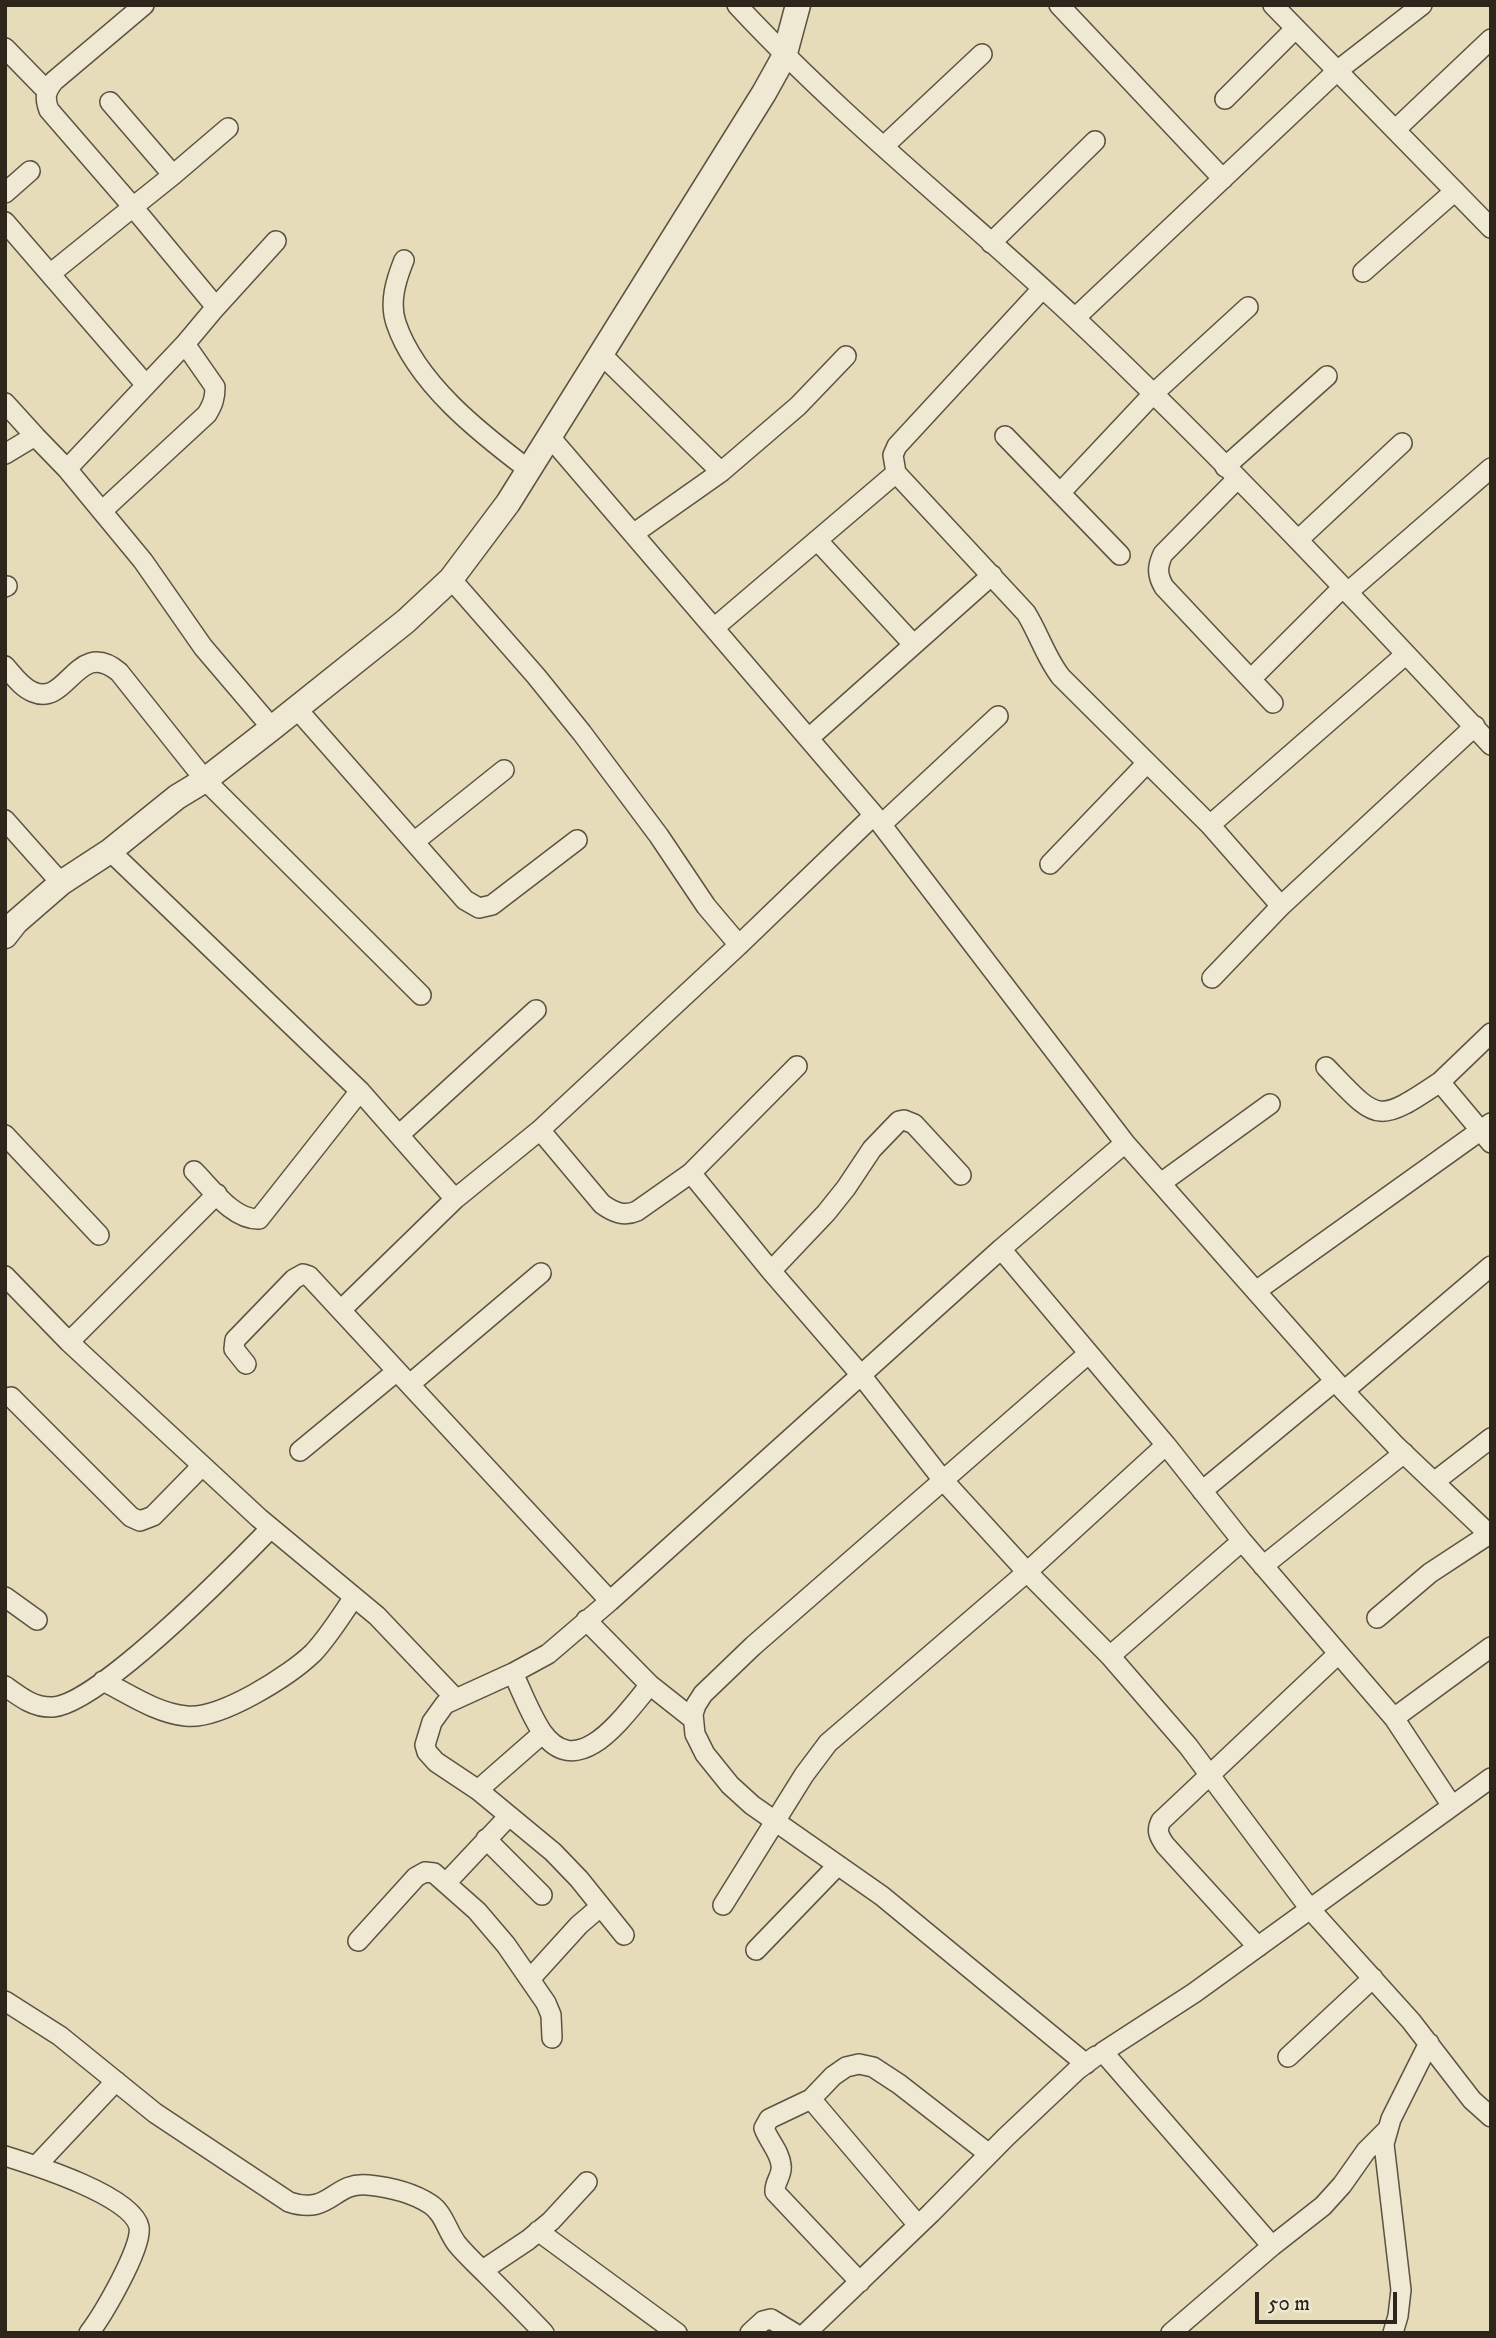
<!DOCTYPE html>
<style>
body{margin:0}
#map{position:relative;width:1496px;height:2338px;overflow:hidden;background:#e6dcb9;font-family:"IM FELL DW Pica",serif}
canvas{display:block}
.frame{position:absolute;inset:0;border:7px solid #2e251b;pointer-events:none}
.scale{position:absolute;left:1255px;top:2292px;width:142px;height:32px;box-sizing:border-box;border:4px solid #2e251b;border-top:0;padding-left:9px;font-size:21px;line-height:24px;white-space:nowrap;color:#2e251b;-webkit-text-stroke:5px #efe8d2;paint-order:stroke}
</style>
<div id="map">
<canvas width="1496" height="2338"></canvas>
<div class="frame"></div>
<div class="scale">50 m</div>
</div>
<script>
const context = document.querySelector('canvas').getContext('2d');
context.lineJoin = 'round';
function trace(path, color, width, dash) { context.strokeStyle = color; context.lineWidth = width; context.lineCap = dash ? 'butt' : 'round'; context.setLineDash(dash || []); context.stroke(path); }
const minor = new Path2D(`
 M 737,5 C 842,118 964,214 1076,319 C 1220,455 1356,600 1491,745
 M 1059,5 L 1223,179
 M 1273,5 L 1491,228
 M 5,48 L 46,90
 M 1225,99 L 1295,29
 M 1395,130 L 1491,39
 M 884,146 L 982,54
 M 173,175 L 228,128
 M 5,193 L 30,171
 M 5,222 L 146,385
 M 991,243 L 1095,141
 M 404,260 C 396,280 389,302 396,323 C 416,383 480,433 529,470
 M 1363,272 L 1455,191
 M 50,274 L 133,207 L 49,110 C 44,97 46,91 54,81 L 144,5
 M 216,307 L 276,241
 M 1075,318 L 1337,71 L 1422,5
 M 601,354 L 721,472 L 633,534
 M 5,403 L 35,436
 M 1005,436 L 1120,555
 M 550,437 L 874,815
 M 5,454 L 35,436 L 67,469 L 143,561 L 203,647 L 272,728
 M 1225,467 L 1327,376
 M 67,469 L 185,344
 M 721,472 L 798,406 L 846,356
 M 896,473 L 893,455 L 897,446 L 1042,289
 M 1237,479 L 1163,554 C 1157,567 1157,575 1164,587 L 1273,703
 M 1060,493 L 1153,394 L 1248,307
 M 102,511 L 207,414 C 213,404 215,398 215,387 L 185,344 L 216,307 L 133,207 L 173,175 L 110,102
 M 817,540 L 913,644
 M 1298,540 L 1402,443
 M 451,579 L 536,676 L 582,733 L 659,836 L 706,906 L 739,945
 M 5,587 L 7,586
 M 1348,592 L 1491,468
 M 714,628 L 896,473 L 1026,613 C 1039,634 1046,658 1061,677 L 1210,825 L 1281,906 L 1475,726
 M 5,666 C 13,675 21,687 33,692 C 68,707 77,637 119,672 L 205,780 L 421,995
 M 1251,679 L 1343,587
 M 297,709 L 465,900 L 479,908 L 492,905 L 577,840
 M 809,738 L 992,575
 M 5,820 L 61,883
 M 882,824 L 998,716
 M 1210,825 L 1405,655
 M 414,842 L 504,770
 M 110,851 L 360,1091 L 455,1199
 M 1050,864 L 1147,763
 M 1212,978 L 1281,906
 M 1491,1033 L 1440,1082 L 1491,1143
 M 1326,1067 C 1378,1121 1376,1125 1440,1082
 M 540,1130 L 602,1204 C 613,1212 624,1217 637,1211 L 691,1173 L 771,1271 L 861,1375 L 942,1479 L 1027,1572 L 1110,1656 L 1188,1746 L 1310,1909 L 1194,1993 L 1103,2052 L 1272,2246 L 1171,2333
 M 5,1135 L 99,1235
 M 399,1135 L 536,1010
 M 194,1171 C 212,1189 233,1220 259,1219 L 360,1091
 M 691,1173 L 797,1066
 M 1161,1183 L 1270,1104
 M 1001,1249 L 1166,1445 L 1242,1541 L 1394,1718 L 1452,1806
 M 771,1271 L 826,1213 L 846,1188 L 872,1149 L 899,1121 L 904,1120 L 914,1124 L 961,1175
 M 5,1276 L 69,1342 L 259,1518 L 377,1616 L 455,1698
 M 1256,1291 L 1491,1123
 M 341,1310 L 455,1199 L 540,1130 L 739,945 L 874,815 L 1125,1143 L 1344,1391 L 1396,1446 L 1491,1536
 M 69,1342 L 217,1194
 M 246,1364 L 234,1349 L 235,1340 L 294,1279 L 303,1274 L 309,1276 L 610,1601 L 1001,1249 L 1125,1143
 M 410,1384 L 541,1273
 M 1344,1391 L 1491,1266
 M 11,1397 L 131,1517 L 140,1521 L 153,1516 L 202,1466
 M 300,1451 L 397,1371
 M 1434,1482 L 1491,1438
 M 1202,1491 L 1335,1381
 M 1263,1566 L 1404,1453
 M 5,1597 L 37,1620
 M 610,1601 L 548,1654 L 513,1673 L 445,1704 L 432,1722 L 425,1745 L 427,1752 L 436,1762 L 478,1790 L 553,1852 L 579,1879 L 624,1935
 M 1377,1618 L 1430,1573 L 1491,1533
 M 586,1620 L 650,1685 L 693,1719
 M 1110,1656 L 1242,1541
 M 513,1673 C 522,1692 530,1714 542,1732 C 579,1784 625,1714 650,1685
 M 103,1681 C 129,1694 156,1713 186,1716 C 220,1720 289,1676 313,1653 C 329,1636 341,1616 354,1597
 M 5,1686 C 20,1697 34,1708 53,1707 C 99,1704 235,1565 271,1528
 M 1394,1718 L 1491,1647
 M 1491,1778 L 1310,1909 L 1411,2021 L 1472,2100 L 1491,2117
 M 478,1790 L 543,1733
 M 486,1839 L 542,1895
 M 446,1883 L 509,1816
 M 723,1905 L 804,1775 L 828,1743 L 1027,1572 L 1166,1445
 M 358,1941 L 416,1877 L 425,1872 L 434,1873 L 477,1911 L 506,1945 L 546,2003 L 551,2015 L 552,2038
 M 1258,1947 L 1165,1845 C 1159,1836 1156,1831 1161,1821 L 1338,1654
 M 756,1950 L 838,1865
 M 530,1979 L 579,1925 L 600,1907
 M 5,2001 L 60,2036 L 155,2113 L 289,2202 C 331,2216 333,2181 368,2185 C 388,2187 413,2193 430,2204 C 444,2213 447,2231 457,2244 C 466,2255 477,2265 487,2275 C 506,2294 525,2313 544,2333
 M 1288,2057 L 1373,1978
 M 1086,2064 L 882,1896 L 752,1805 L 730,1785 L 705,1754 L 695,1734 L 693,1714 L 696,1705 L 703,1694 L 753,1646 L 1088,1354
 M 811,2099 L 918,2225
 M 5,2156 C 34,2165 133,2196 139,2227 C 143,2247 102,2316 89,2333
 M 36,2166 L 116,2081
 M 538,2231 L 677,2333
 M 1272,2246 L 1323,2206 L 1342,2185 L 1366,2151 L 1386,2131
 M 483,2270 L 528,2240 L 551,2221 L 587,2182
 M 860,2282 L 775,2192 C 774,2182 783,2175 781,2165 C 780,2152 768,2140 764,2128 L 769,2119 L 811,2099 L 833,2076 L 846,2067 L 859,2064 L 873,2067 L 899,2084 L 989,2154
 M 750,2333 L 763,2321 L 771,2319 L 794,2333
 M 806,2333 L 931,2213 L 1006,2137 L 1077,2070 L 1096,2056
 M 1393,2333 L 1398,2316 L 1401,2290 L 1384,2144 L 1391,2119 L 1429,2043`);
const tertiary = new Path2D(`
 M 5,936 L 16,922 L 61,883 L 110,851 L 177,797 L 205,780 L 272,728 L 406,621 L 451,579 L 508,503 L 764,93 L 784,57 L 798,5`);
trace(minor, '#5c5342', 22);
trace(tertiary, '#5c5342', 27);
trace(minor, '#efe8d2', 19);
trace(tertiary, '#efe8d2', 24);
</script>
